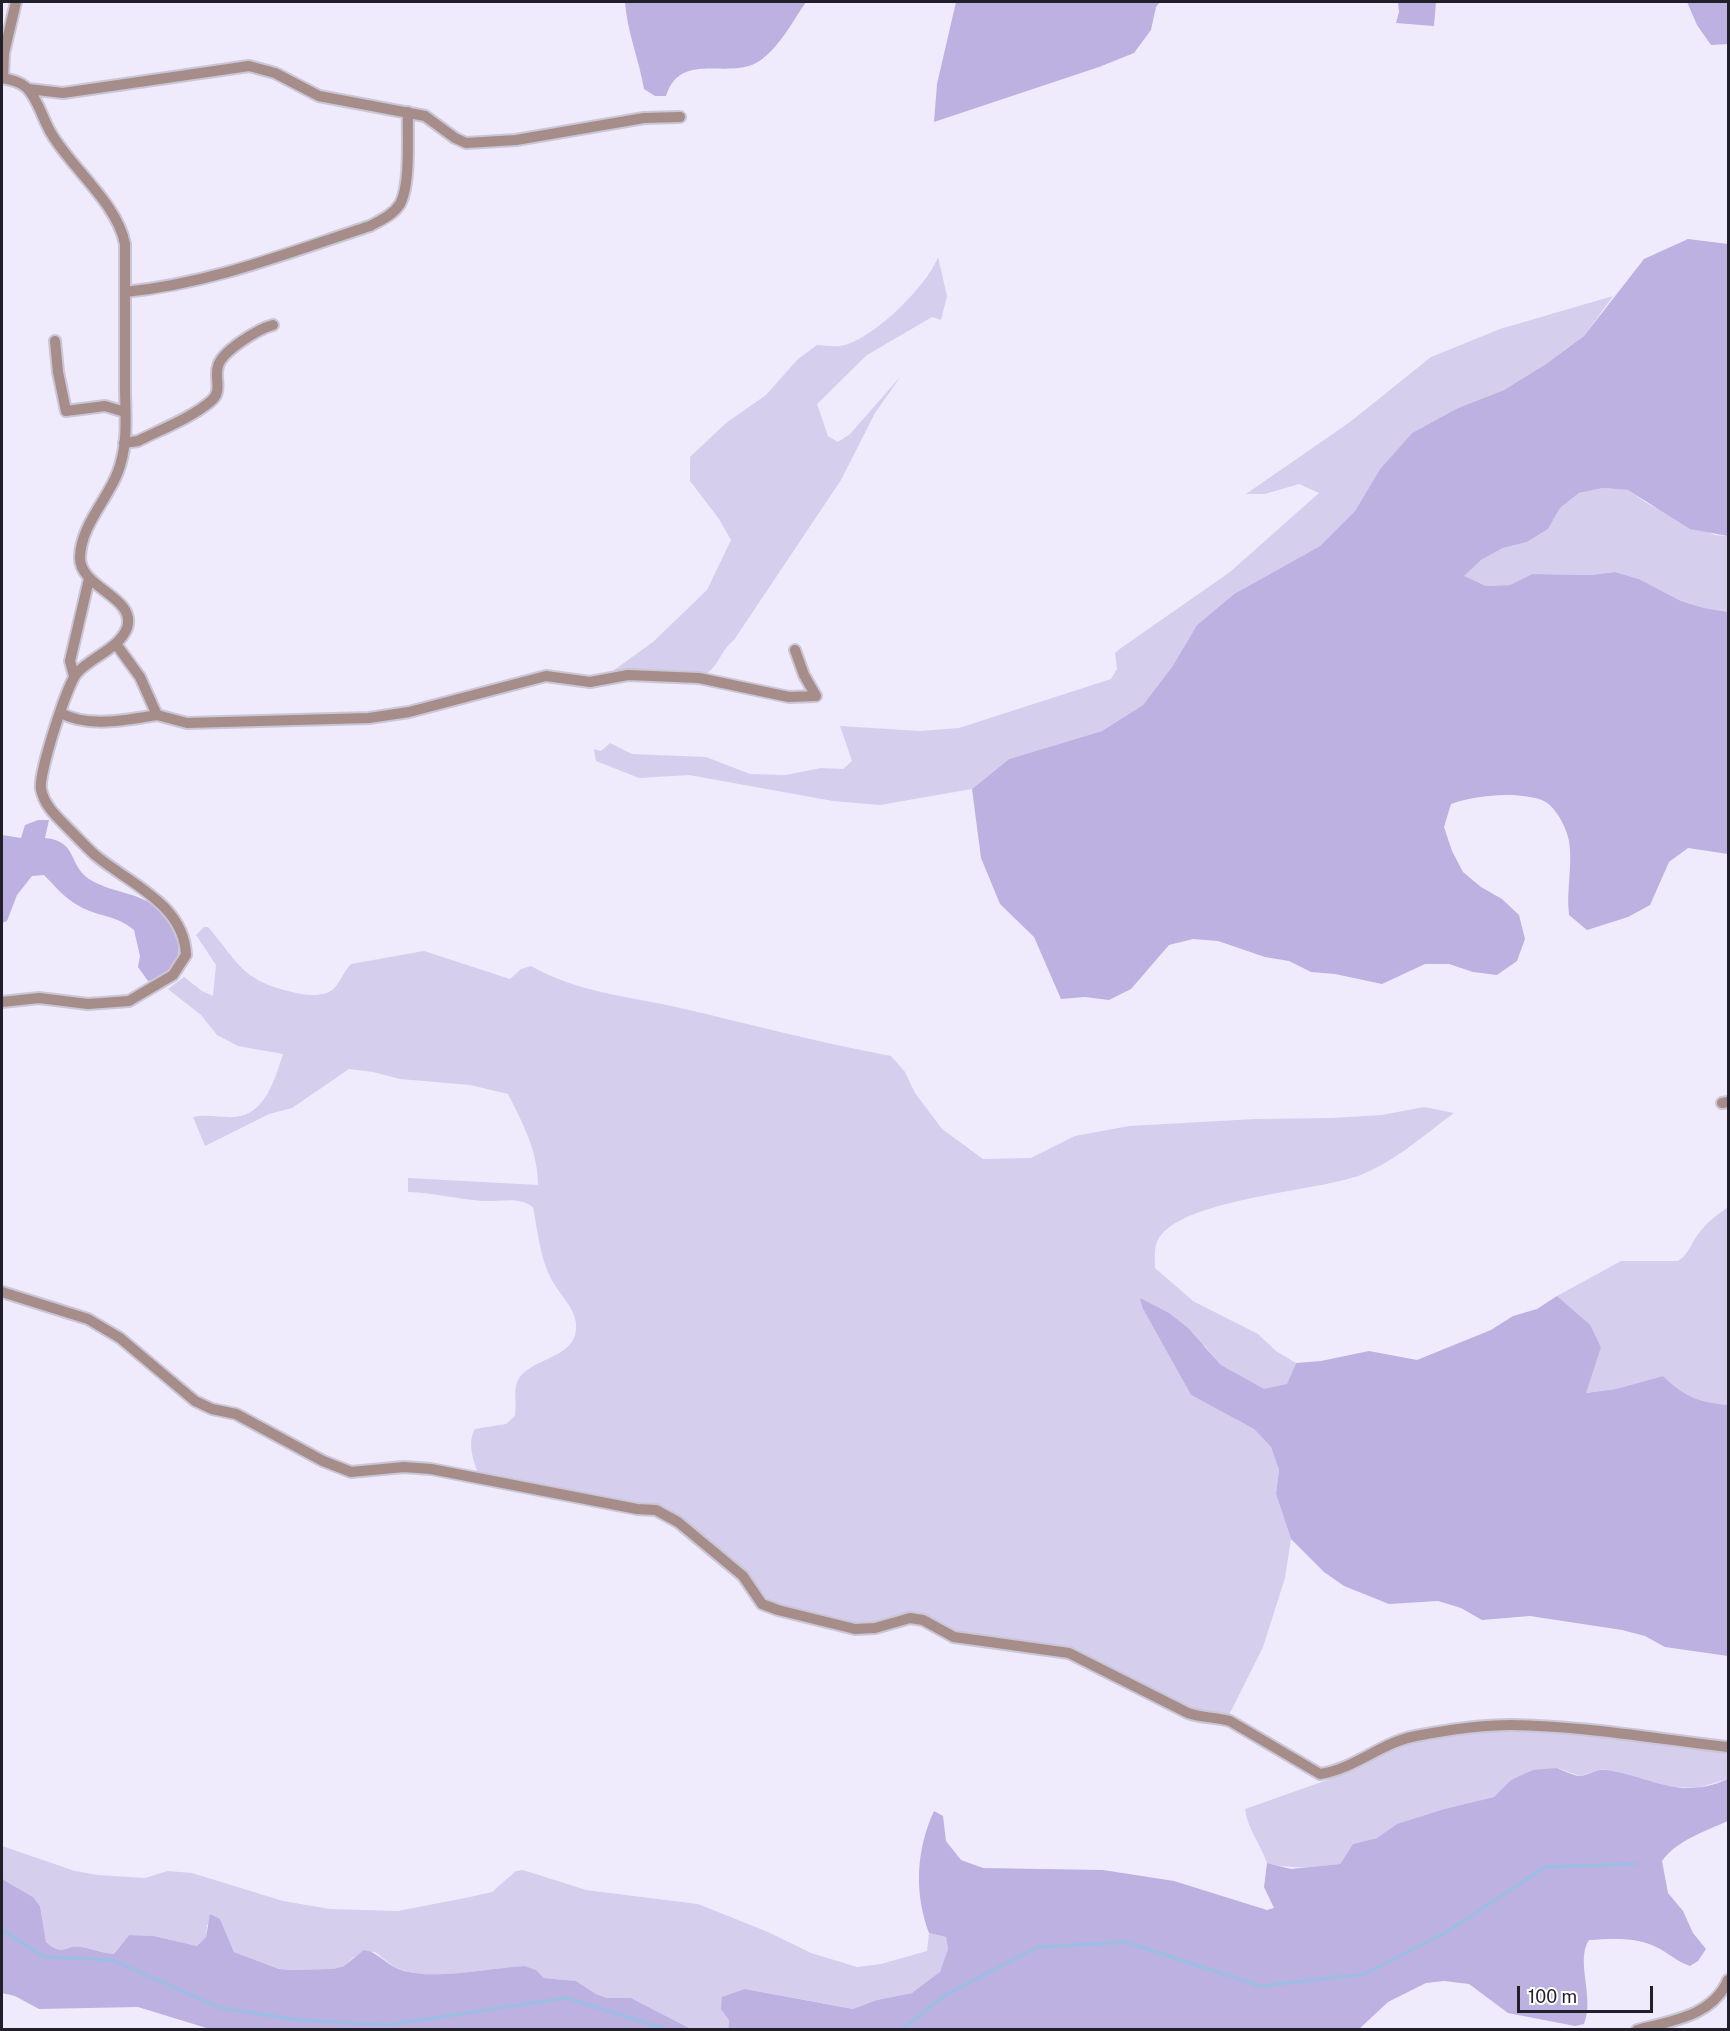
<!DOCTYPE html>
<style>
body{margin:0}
#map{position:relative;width:1730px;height:2031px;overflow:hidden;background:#efebfd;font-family:"Public Sans",sans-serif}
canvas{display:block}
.frame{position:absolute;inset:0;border:3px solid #211f29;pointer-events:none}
.scale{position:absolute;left:1517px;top:1986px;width:136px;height:27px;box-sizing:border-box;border:3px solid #211f29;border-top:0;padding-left:8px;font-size:18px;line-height:21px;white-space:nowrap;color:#211f29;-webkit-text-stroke:4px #fff;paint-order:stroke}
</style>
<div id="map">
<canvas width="1730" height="2031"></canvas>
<div class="frame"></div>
<div class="scale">100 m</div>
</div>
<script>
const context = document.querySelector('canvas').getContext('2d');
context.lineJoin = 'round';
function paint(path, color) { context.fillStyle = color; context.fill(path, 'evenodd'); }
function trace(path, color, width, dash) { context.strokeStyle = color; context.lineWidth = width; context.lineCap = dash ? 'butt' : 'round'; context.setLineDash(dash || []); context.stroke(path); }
const green = new Path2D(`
 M 938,257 L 947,296 L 941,320 L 932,317 L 867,355 L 817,404 L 828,436 L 838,442 L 850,434 L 901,376 L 875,413 L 841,480 L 734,640 C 720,651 718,668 705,674 L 614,670 L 653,642 L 707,590 L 731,540 L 719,519 L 690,481 L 690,457 L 726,423 L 766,395 L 798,359 L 817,345 C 824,345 833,347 840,346 C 871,342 928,285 938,257 Z
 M 1613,296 L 1584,336 L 1546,364 L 1504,390 L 1458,408 L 1412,433 L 1380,469 L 1355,511 L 1320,546 L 1234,594 L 1197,625 L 1172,667 L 1143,705 L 1102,731 L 1009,759 L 972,789 L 880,805 L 833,801 L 689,775 L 639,778 L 596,761 L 594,749 L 601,751 L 610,743 L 632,754 L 706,757 L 750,774 L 786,775 L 821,768 L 843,769 L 852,761 L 840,726 L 920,731 L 959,728 L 1111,679 L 1117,669 L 1115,653 L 1121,648 L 1230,572 L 1319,493 L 1299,484 L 1265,494 L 1246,494 L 1350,422 L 1431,357 L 1500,329 Z
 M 1603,488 L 1628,490 L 1648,504 L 1714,535 L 1728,536 L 1728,612 L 1704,608 L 1681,601 L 1639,579 L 1615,572 L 1591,575 L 1532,574 L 1510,585 L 1486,586 L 1463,576 L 1481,560 L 1503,548 L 1527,542 L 1548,529 L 1560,508 L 1579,493 Z
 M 204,927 L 208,927 C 239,963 241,980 292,992 C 304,995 317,997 329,992 C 339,987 343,972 351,964 L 424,951 L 510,979 L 521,969 L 531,966 C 578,993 629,996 680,1008 C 750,1024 820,1043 891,1056 L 905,1072 L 915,1093 L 942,1129 L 983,1159 L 1031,1158 L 1075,1136 L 1129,1126 L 1255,1119 L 1332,1118 L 1382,1115 L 1424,1107 L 1454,1113 C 1425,1134 1397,1160 1363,1174 C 1322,1192 1169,1198 1156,1245 C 1154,1252 1155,1261 1155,1268 L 1193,1301 L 1258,1334 L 1276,1351 L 1296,1363 L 1287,1385 L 1264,1390 L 1221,1365 L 1205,1346 L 1143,1309 L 1191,1395 L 1254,1429 L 1271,1447 L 1279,1470 L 1276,1494 L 1291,1539 L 1285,1578 L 1263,1647 L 1228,1717 L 1206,1714 L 1122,1678 L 1096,1662 L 953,1632 L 932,1618 L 917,1616 L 854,1625 L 796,1611 L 764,1600 L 670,1514 L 478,1473 C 473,1459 467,1443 475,1429 L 506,1424 L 515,1416 C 517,1405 513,1388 518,1380 C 530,1359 568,1359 575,1335 C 581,1314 563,1299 553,1282 C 540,1260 538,1232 533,1207 C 519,1196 499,1202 483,1201 C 458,1199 434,1193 408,1192 L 408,1178 L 538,1185 C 538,1151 523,1124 508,1094 L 470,1085 L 400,1079 L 373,1072 L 349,1069 L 292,1108 L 269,1114 L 205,1146 L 193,1117 C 208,1114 221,1118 235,1117 C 266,1114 275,1078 283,1054 L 238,1046 L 217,1035 L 201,1015 L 168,989 L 184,977 L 202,991 L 213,996 L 216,965 L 196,935 Z
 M 1728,1207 L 1728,1405 C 1698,1402 1685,1397 1663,1376 L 1616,1389 L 1585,1393 L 1601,1346 L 1557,1296 L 1621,1261 L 1678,1261 C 1689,1254 1691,1243 1699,1233 C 1707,1222 1717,1215 1728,1207 Z
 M 1510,1730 L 1620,1738 L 1728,1753 L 1728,1779 L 1697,1788 L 1674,1787 L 1651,1784 L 1603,1769 L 1580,1776 L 1557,1768 L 1511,1780 L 1494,1797 L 1444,1809 L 1398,1824 L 1377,1838 L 1353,1844 L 1340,1864 C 1313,1867 1294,1870 1267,1863 C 1261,1845 1247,1828 1245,1809 L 1333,1778 L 1406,1745 L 1473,1731 Z
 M 2,1846 L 75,1871 L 98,1875 L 145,1878 L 168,1871 L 192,1873 L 283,1901 L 330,1909 L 398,1911 L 470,1897 L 492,1892 L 516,1871 L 523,1870 L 586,1890 L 698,1904 L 768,1932 L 811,1953 L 857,1967 L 881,1964 L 927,1951 L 929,1933 L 946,1937 L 948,1949 L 945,1961 L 940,1972 L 931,1981 L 912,1993 L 877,2000 L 854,2009 L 745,1989 L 729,2020 L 728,2029 L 691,2029 L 631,1998 L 607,1998 L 596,1994 L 576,1981 L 544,1978 L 536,1970 L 525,1966 C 489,1968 435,1981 402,1970 C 392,1967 384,1958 375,1952 L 354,1957 L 344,1966 L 333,1969 L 291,1970 L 279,1969 L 234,1952 L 220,1919 L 207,1925 L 206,1937 L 197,1946 L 154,1936 L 129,1935 L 114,1954 C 102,1953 92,1949 81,1947 C 65,1944 66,1958 46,1942 L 40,1906 L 33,1897 L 2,1879 Z`);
const forest = new Path2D(`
 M 625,2 L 806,2 C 793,21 780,46 761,60 C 730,82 681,49 666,96 L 655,96 L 644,89 C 639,59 627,32 625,2 Z
 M 956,2 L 1160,2 L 1156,7 L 1151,30 L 1134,53 L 1099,67 L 934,122 L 937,84 Z
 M 1398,2 L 1436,2 L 1434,26 L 1396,23 L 1399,12 Z
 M 1687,2 L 1728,2 L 1728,44 L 1711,45 L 1697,25 Z
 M 1688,239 L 1728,244 L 1728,536 L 1690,529 L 1628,490 L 1603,488 L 1579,493 L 1560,508 L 1548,529 L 1527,542 L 1503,548 L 1481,560 L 1464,576 L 1486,586 L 1510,585 L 1532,574 L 1591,575 L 1615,572 L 1639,579 L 1681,601 L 1704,608 L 1728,612 L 1728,854 L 1688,848 L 1669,862 L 1650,905 L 1628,917 L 1587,930 L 1569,915 C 1566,891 1573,864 1569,841 C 1567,828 1555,805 1542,800 C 1516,791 1476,795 1451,804 L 1444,827 L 1452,851 L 1463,872 L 1481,887 L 1502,899 L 1519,915 L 1525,939 L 1517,961 L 1497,975 L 1473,972 L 1449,964 L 1425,964 L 1382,984 L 1335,974 L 1311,972 L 1289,961 L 1265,957 L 1218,941 L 1193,939 L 1169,945 L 1131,989 L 1109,1000 L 1085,997 L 1061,999 L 1034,937 L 1000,904 L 981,858 L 972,789 L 1009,759 L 1102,731 L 1143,705 L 1172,667 L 1197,625 L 1234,594 L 1320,546 L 1355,511 L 1380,469 L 1412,433 L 1458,408 L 1504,390 L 1546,364 L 1584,336 L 1644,259 Z
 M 38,820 L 49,820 L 45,838 C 78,841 68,865 89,879 C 109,892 135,892 153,905 C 182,925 194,974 148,981 L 138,967 L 140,956 L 134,930 C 117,915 98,917 79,906 C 64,898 55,886 44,875 L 32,876 L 17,895 L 7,921 L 2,923 L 2,835 L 21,838 L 25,825 Z
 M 1557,1296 L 1590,1325 L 1601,1347 L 1586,1393 L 1616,1389 L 1663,1376 C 1685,1397 1698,1402 1728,1405 L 1728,1656 L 1665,1647 L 1645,1636 L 1622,1630 L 1530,1616 L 1482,1620 L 1461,1608 L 1438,1601 L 1389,1604 L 1344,1586 L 1324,1572 L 1291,1539 L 1276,1494 L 1279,1470 L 1271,1447 L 1254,1429 L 1191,1395 L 1143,1309 L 1140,1298 L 1169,1313 L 1188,1328 L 1221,1365 L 1264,1389 L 1287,1384 L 1296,1363 L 1321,1361 L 1369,1351 L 1417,1360 L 1491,1330 L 1513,1316 L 1537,1309 Z
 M 1557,1768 C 1564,1771 1572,1775 1579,1776 C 1588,1776 1597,1768 1606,1770 C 1652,1777 1679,1801 1728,1779 L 1728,1821 C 1706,1831 1677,1840 1662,1861 L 1668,1893 L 1683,1911 L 1693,1933 L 1706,1949 L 1698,1961 L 1690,1966 C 1678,1962 1671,1955 1660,1949 C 1637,1936 1614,1939 1589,1940 C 1575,1961 1595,1997 1584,2024 L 1575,2026 L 1508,2013 L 1469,1984 L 1444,1981 L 1426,1983 L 1388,2002 L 1358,2030 L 728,2030 L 729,2020 L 721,2009 L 722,1997 L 745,1989 L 853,2009 L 877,2000 L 912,1993 L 940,1972 L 948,1949 L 946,1937 L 929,1933 C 914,1893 916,1850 934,1811 L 943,1816 L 946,1841 L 961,1860 L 983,1868 L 1103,1870 L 1174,1881 L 1267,1910 L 1274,1908 L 1264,1887 L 1267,1863 L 1291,1869 L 1340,1864 L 1353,1844 L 1377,1838 L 1397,1824 L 1444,1809 L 1494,1797 L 1511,1780 L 1533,1770 Z
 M 2,1879 L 33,1897 L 40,1906 L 46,1942 C 65,1958 65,1944 81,1947 C 92,1949 102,1953 114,1954 L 129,1935 L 154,1936 L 197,1946 L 206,1937 L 210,1914 L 220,1919 L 234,1952 L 279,1969 L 291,1970 L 333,1969 L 344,1966 L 364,1950 C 380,1953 388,1967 404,1971 C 439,1980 488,1968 525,1966 L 536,1970 L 544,1978 L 576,1981 L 596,1994 L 607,1998 L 631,1998 L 691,2029 L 213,2030 L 138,2007 L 39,2009 L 15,1996 L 2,1993 Z`);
const stream = new Path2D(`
 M 2,1930 L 44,1957 L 112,1960 L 221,2008 L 299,2020 L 387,2025 L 566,1998 L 669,2030
 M 901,2030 L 947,1994 L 1038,1947 L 1126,1942 L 1260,1986 L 1365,1974 L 1448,1931 L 1545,1867 L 1636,1864`);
const minor = new Path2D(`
 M 2,78 C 11,80 19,81 27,88 C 38,99 43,120 51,133 C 72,169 117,203 125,244 C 125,291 125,338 125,385 C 125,410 128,438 121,462 C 113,495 81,522 80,557 C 79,588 137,597 127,628 C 119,649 91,657 77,673 C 67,684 38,775 41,789 C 44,805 56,816 66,826 C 76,836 85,846 95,855 C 130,884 184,904 186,955 L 173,975 L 129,1001 L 88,1004 L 39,998 L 2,1002
 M 3,78 L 4,53 L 16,2
 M 28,89 L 63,93 L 249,66 L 275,73 L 319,96 L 425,116 L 455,138 L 466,143 L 516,140 L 644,118 L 680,117
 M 125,292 C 213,283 287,253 370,226 C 381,220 393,215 400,204 C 411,184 407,136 408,112
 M 55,341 L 58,372 L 66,411 L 105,406 L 125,412
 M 124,443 L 138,441 C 160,430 193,417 211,401 C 223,392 214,377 218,366 C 222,351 258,329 273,325
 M 116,644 L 140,677 L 157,715 L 187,723 L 369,718 L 409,712 L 546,676 L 590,682 L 628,675 L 699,678 L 789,697 L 816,696 L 804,675 L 795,650
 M 74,676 L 70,661 L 89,579
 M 61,713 C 87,728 128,720 157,715
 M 1722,1103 L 1728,1102
 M 2,1292 L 88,1319 L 120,1338 L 195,1401 L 212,1409 L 236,1414 L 323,1461 L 351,1472 L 404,1467 L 431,1469 L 637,1509 L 656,1510 L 678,1522 L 743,1576 L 762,1604 L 778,1610 L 855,1629 L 875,1628 L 910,1618 L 923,1620 L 954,1637 L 1069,1653 L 1188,1713 C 1203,1718 1215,1717 1230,1721 L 1320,1774 C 1355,1769 1382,1742 1416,1736 C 1447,1730 1480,1725 1511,1725 C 1584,1726 1656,1739 1728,1747
 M 1637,2030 C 1671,2021 1713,2016 1728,1980`);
paint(green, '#d5ceed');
paint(forest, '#bcb1e1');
trace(stream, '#9bbee5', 3);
trace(minor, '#cac6d7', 14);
trace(minor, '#a68d89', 10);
</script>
